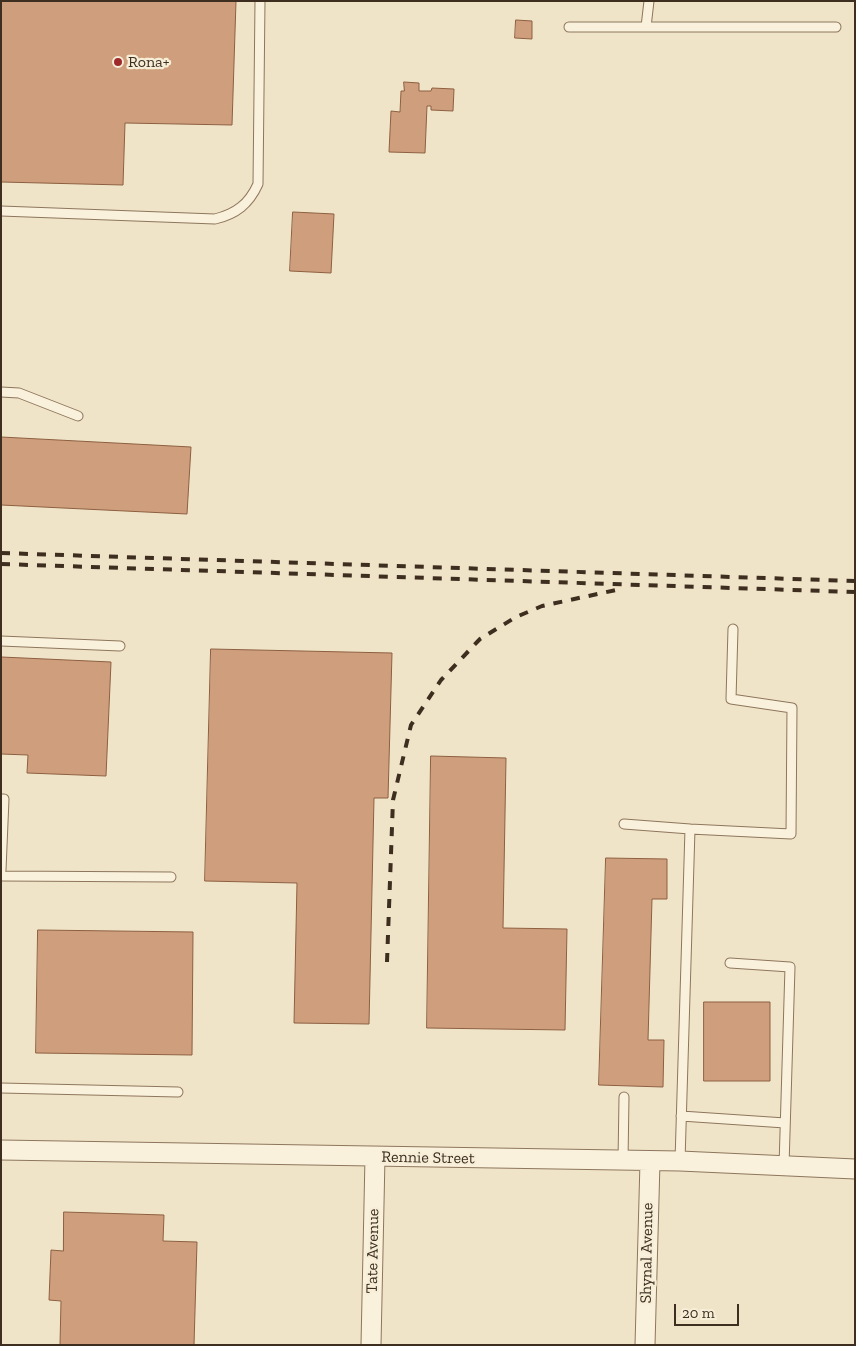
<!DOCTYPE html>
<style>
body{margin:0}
#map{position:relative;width:856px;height:1346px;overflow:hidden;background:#f0e4c8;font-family:"Zilla Slab",serif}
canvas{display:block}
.frame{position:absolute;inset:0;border:2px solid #3d2e20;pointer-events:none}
.scale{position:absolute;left:674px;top:1304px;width:65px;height:22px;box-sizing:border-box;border:2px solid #3d2e20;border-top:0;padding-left:6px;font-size:15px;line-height:18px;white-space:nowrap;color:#3d2e20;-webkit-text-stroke:4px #f7eed8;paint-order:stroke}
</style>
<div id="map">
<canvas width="856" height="1346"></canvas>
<div class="frame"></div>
<div class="scale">20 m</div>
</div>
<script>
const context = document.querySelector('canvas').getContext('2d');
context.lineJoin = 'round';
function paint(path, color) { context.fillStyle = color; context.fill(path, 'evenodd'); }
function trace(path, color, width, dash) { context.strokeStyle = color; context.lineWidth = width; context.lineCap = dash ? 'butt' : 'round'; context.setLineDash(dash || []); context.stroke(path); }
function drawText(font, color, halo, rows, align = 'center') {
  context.font = font + ' "Zilla Slab",serif'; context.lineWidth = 4.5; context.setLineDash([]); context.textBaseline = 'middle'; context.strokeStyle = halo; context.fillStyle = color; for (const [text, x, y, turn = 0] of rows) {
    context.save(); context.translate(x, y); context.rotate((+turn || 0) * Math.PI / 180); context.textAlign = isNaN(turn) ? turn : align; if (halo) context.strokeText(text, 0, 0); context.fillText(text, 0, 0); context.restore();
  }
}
const building = new Path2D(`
 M 1,1 L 236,1 L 232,125 L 125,123 L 123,185 L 1,182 Z
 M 516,20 L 532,21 L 532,39 L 515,38 Z
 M 404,82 L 419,83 L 419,91 L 431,91 L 432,88 L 454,89 L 453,111 L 431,110 L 431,106 L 427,106 L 425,153 L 389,152 L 391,111 L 400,112 L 401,91 L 404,91 Z
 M 293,212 L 334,214 L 331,273 L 290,271 Z
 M 1,437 L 191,447 L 187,514 L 1,505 Z
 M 211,649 L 392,653 L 388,798 L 374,798 L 369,1024 L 294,1023 L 297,883 L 205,881 Z
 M 1,657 L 111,662 L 106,776 L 27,773 L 28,755 L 1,754 Z
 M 431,756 L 506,758 L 503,928 L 567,929 L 565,1030 L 427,1028 Z
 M 606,858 L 667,859 L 667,899 L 652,899 L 648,1040 L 664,1040 L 663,1087 L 599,1085 Z
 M 38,930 L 193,932 L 192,1055 L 36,1053 Z
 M 704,1002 L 770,1002 L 770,1081 L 704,1081 Z
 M 64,1212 L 164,1215 L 163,1241 L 197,1242 L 194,1345 L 60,1345 L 61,1301 L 49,1300 L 51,1250 L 63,1251 Z`);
const lane = new Path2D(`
 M 649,1 L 646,27 L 836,27
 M 569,27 L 646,27
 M 1,211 L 215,219 C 236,214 249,204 258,184 L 260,1
 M 1,392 L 19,393 L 78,416
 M 1,641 L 120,646
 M 1,799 L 4,799 L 1,870
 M 624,824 L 690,829
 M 1,876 L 171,877
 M 730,963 L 790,967 L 784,1166
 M 1,1088 L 178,1092
 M 681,1116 L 785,1123
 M 623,1161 L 624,1097
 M 680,1161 L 690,829 L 791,834 L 792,708 L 731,699 L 733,629`);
const street = new Path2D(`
 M 1,1150 L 680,1161 L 855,1169
 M 371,1345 L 375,1157
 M 645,1345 L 650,1162`);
const rail = new Path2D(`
 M 1,553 L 855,581
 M 1,564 L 855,592
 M 387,962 L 393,800 L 411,725 L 441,680 L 480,639 L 516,617 L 542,606 L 616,590`);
const markers = [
 [118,62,5,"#9e2a2b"]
];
const poiNames = [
 ["Rona+",128,62]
];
const streetNames = [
 ["Rennie Street",428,1158,1],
 ["Tate Avenue",373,1251,-89],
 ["Shynal Avenue",647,1253,-89]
];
paint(building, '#cf9f7d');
trace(building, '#8d5f41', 1);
trace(lane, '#8d765c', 11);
trace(street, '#8d765c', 21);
trace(lane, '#faf1dc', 9);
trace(street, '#faf1dc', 19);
trace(rail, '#3d2e20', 4, [9, 9]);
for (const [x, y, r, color] of markers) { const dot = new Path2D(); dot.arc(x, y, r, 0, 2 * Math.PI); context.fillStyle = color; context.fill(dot); trace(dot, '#f7eed8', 2); }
drawText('16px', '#3d2e20', '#f7eed8', poiNames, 'left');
drawText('16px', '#3d2e20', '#f7eed8', streetNames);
</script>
